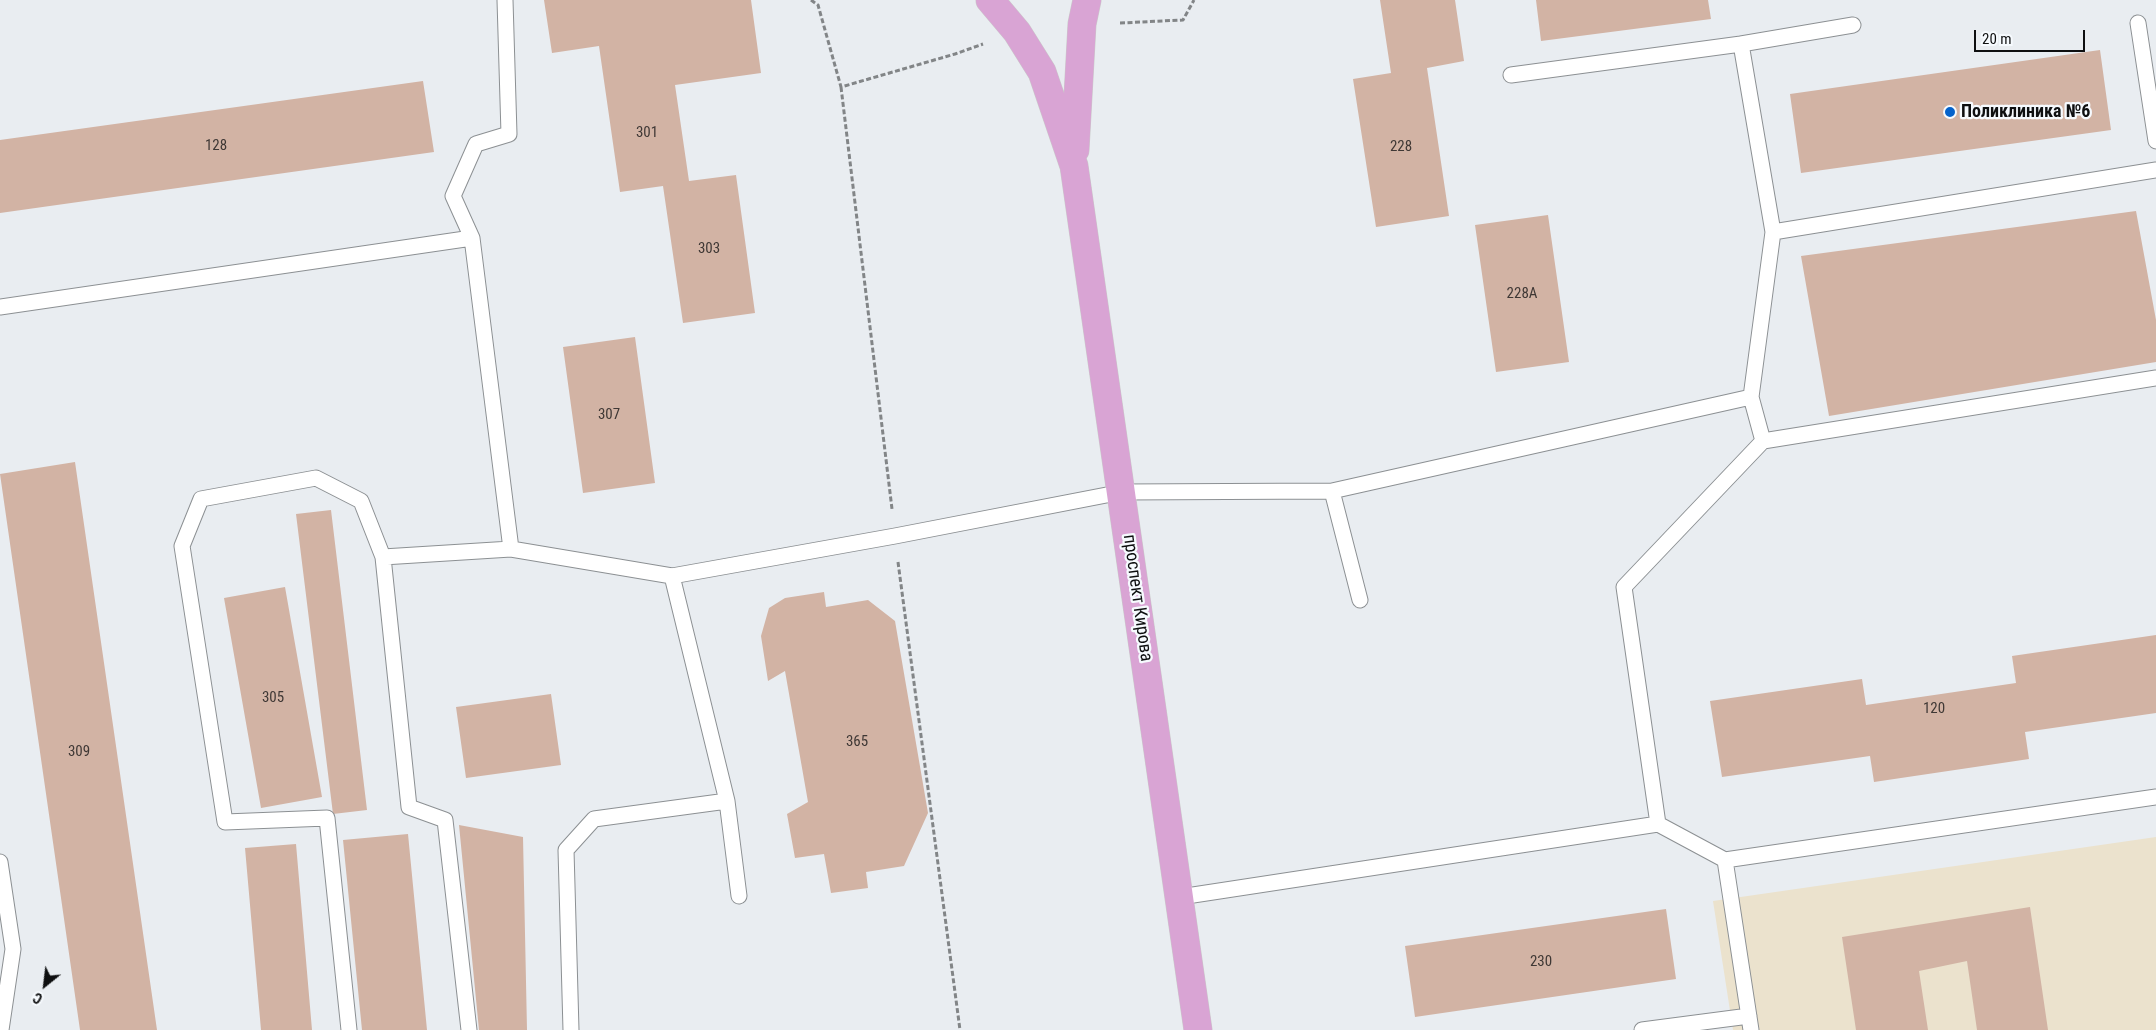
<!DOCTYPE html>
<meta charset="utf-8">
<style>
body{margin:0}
#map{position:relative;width:2156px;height:1030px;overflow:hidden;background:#e9edf1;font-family:"Roboto Condensed",sans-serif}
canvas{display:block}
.north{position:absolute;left:20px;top:960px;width:50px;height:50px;-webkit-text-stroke:4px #f6fafe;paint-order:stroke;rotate:209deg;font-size:14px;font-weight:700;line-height:20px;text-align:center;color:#0e0f10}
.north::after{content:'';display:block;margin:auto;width:18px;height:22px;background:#0e0f10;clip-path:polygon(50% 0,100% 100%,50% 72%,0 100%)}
.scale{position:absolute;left:1974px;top:30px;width:111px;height:22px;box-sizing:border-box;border:2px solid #0e0f10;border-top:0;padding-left:6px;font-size:15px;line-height:18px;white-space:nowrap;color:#0e0f10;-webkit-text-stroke:4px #f6fafe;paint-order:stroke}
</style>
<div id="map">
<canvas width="2156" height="1030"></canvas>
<div class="north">С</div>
<div class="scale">20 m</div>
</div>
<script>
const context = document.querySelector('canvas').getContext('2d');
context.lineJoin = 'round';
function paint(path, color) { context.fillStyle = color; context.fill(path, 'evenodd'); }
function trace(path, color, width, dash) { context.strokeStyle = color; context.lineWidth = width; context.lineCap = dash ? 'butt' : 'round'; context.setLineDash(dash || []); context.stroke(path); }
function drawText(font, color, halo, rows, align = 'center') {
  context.font = font + ' "Roboto Condensed",sans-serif'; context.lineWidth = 4.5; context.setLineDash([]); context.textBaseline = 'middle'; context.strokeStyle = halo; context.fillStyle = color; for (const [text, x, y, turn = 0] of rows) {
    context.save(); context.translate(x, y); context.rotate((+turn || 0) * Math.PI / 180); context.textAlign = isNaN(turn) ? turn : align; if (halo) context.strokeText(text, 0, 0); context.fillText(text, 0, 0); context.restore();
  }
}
const industrial = new Path2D(`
 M 2156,837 L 2156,1030 L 1733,1030 L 1713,901 Z`);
const building = new Path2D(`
 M 544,0 L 751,0 L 761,73 L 675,85 L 689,181 L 736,175 L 755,313 L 683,323 L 663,186 L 620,192 L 599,46 L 552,53 Z
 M 1380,0 L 1455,0 L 1464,61 L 1427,68 L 1449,216 L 1376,227 L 1353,79 L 1391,73 Z
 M 1536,0 L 1708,0 L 1711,19 L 1541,41 Z
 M 2100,50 L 2111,130 L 1801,173 L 1790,94 Z
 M 423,81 L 434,152 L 0,213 L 0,140 Z
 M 2136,211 L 2156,320 L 2156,362 L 1829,416 L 1801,256 Z
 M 1548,215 L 1569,362 L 1496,372 L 1475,225 Z
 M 635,337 L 655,483 L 583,493 L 563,347 Z
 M 75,462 L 157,1030 L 80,1030 L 0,474 Z
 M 331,510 L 367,810 L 333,814 L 296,514 Z
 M 285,587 L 322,797 L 261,808 L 224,598 Z
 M 824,592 L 826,607 L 868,600 L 895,621 L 928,813 L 904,866 L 866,872 L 868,888 L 831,893 L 824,854 L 795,858 L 787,814 L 808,802 L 785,671 L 768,681 L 761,636 L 769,608 L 785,598 Z
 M 2156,635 L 2156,713 L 2025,732 L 2029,759 L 1874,782 L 1870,756 L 1722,777 L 1710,701 L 1862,679 L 1866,705 L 2016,683 L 2012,656 Z
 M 551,694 L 561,765 L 466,778 L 456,707 Z
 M 459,825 L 523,837 L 527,1030 L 479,1030 Z
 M 408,834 L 427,1030 L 362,1030 L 343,840 Z
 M 296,844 L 312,1030 L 261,1030 L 245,848 Z
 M 2030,907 L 2048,1030 L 1977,1030 L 1967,961 L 1919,971 L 1928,1030 L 1856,1030 L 1842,937 Z
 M 1666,909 L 1676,979 L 1415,1017 L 1405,946 Z`);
const path = new Path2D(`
 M 811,0 L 818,5 L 841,87 L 955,54 L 983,44
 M 1120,23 L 1183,20 L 1194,0
 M 841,87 L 892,509
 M 898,562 L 960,1030`);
const lane = new Path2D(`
 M 2138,23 L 2156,141
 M 1741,44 L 1853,25
 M 1511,75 L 1741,44 L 1773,232
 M 472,238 L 453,196 L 476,144 L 509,134 L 505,0
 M 0,307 L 472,238 L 511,549 L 672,576 L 895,536 L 1122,492 L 1332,491 L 1751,397 L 1763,441
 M 1751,397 L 1773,232 L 2156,170
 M 1332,491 L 1360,600
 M 383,557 L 511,549
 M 672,576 L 727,801 L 739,896
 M 1658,824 L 1624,587 L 1763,441 L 2156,378
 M 1725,860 L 1751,1030
 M 0,862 L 13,949 L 1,1030
 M 1180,897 L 1658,824 L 1725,860 L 2156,797
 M 349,1030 L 327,818 L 225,822 L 182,546 L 201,499 L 316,478 L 361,501 L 383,557 L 409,807 L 445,820 L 469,1030
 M 571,1030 L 566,850 L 594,819 L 727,801
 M 1642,1030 L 1749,1016`);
const primary = new Path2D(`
 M 990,0 L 1017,32 L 1042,72 L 1074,166 L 1198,1030
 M 1075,150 L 1082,24 L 1087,0`);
const markers = [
 [1950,112,6,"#0462cb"]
];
const numberNames = [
 ["301",647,133],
 ["128",216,146],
 ["228",1401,147],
 ["303",709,249],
 ["228А",1522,294],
 ["307",609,415],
 ["305",273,698],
 ["120",1934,709],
 ["365",857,742],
 ["309",79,752],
 ["230",1541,962]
];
const poiNames = [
 ["Поликлиника №6",1961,112]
];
const streetNames = [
 ["проспект Кирова",1137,598,82]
];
paint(industrial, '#ebe2cd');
paint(building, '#d2b3a4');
trace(lane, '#8c9093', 17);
trace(primary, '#cacaca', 29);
trace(path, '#828587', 3, [5, 2.5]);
trace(lane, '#fff', 15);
trace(primary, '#d9a4d4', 28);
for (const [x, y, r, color] of markers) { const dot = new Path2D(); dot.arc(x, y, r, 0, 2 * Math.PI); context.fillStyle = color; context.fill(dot); trace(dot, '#f6fafe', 2); }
drawText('15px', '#3f3835', null, numberNames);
drawText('bold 18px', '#0e0f10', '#f6fafe', poiNames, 'left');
drawText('18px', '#0e0f10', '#f6fafe', streetNames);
</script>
